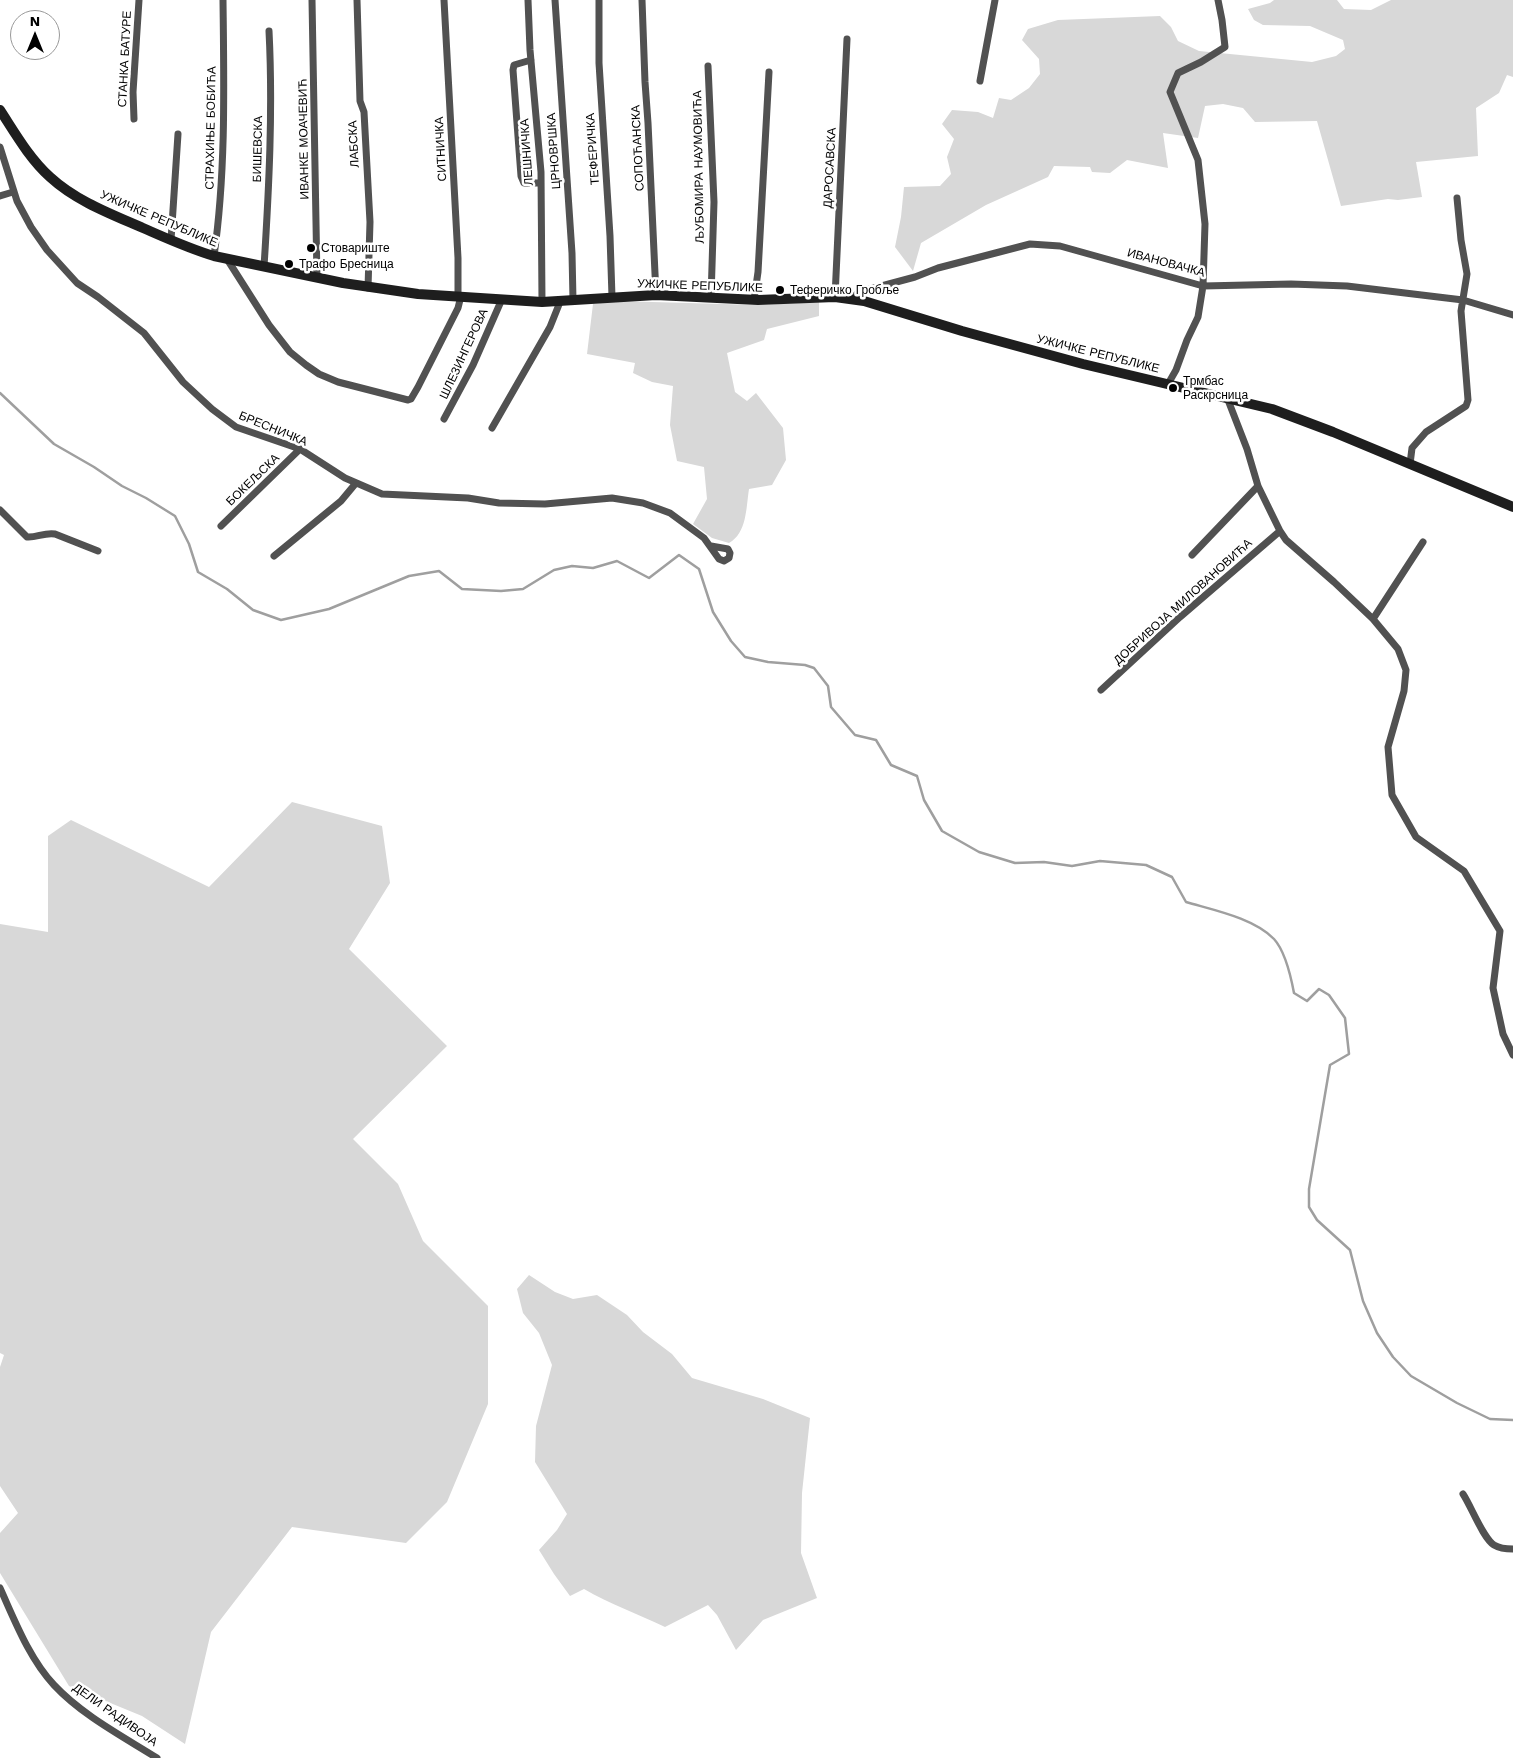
<!DOCTYPE html>
<meta charset="utf-8">
<style>
body{margin:0}
#map{position:relative;width:1513px;height:1758px;overflow:hidden;background:#fff;font-family:"Work Sans",sans-serif}
canvas{display:block}
.north{position:absolute;left:10px;top:10px;width:50px;height:50px;box-sizing:border-box;background:#fff;border:1px solid #999;border-radius:50%;rotate:0deg;font-size:14px;font-weight:700;line-height:20px;text-align:center;color:#000}
.north::after{content:'';display:block;margin:auto;width:18px;height:22px;background:#000;clip-path:polygon(50% 0,100% 100%,50% 72%,0 100%)}
</style>
<div id="map">
<canvas width="1513" height="1758"></canvas>
<div class="north">N</div>
</div>
<script>
const context = document.querySelector('canvas').getContext('2d');
context.lineJoin = 'round';
function paint(path, color) { context.fillStyle = color; context.fill(path, 'evenodd'); }
function trace(path, color, width, dash) { context.strokeStyle = color; context.lineWidth = width; context.lineCap = dash ? 'butt' : 'round'; context.setLineDash(dash || []); context.stroke(path); }
function drawText(font, color, halo, rows, align = 'center') {
  context.font = font + ' "Work Sans",sans-serif'; context.lineWidth = 5; context.setLineDash([]); context.textBaseline = 'middle'; context.strokeStyle = halo; context.fillStyle = color; for (const [text, x, y, turn = 0] of rows) {
    context.save(); context.translate(x, y); context.rotate((+turn || 0) * Math.PI / 180); context.textAlign = isNaN(turn) ? turn : align; if (halo) context.strokeText(text, 0, 0); context.fillText(text, 0, 0); context.restore();
  }
}
const green = new Path2D(`
 M 1274,0 L 1337,0 L 1344,9 L 1371,10 L 1391,0 L 1513,0 L 1513,77 L 1507,75 L 1499,93 L 1476,108 L 1478,156 L 1416,162 L 1422,197 L 1398,200 L 1388,199 L 1341,206 L 1317,121 L 1255,122 L 1243,108 L 1223,104 L 1205,106 L 1198,138 L 1163,133 L 1168,168 L 1127,160 L 1110,173 L 1092,172 L 1090,167 L 1054,166 L 1048,177 L 986,205 L 921,243 L 913,271 L 895,247 L 901,217 L 904,187 L 940,186 L 951,174 L 947,157 L 954,139 L 942,124 L 952,110 L 978,112 L 993,118 L 999,98 L 1011,100 L 1029,88 L 1040,74 L 1039,59 L 1022,40 L 1028,29 L 1058,20 L 1160,16 L 1171,27 L 1178,41 L 1199,51 L 1312,62 L 1336,56 L 1345,49 L 1343,40 L 1310,26 L 1263,25 L 1254,20 L 1248,9 L 1270,3 Z
 M 617,301 L 759,305 L 819,302 L 819,316 L 767,329 L 764,340 L 727,353 L 735,392 L 747,401 L 756,393 L 783,428 L 786,460 L 772,485 L 749,489 C 746,508 747,533 729,543 L 712,538 L 693,524 L 707,499 L 704,467 L 677,461 L 670,425 L 673,386 L 652,382 L 633,373 L 635,363 L 587,354 L 593,304 Z
 M 292,802 L 382,826 L 390,883 L 349,949 L 447,1046 L 353,1139 L 398,1184 L 423,1241 L 488,1306 L 488,1404 L 447,1502 L 406,1543 L 292,1527 L 211,1632 L 185,1744 L 142,1716 L 69,1686 L 0,1573 L 0,1533 L 18,1513 L 0,1486 L 0,1367 L 4,1355 L 0,1353 L 0,924 L 48,932 L 48,836 L 71,820 L 209,887 Z
 M 529,1275 L 555,1292 L 573,1299 L 597,1295 L 627,1315 L 643,1332 L 672,1354 L 692,1378 L 763,1399 L 810,1418 L 802,1493 L 801,1553 L 817,1598 L 763,1620 L 736,1650 L 717,1615 L 708,1605 L 665,1627 C 638,1614 610,1604 584,1589 L 570,1596 L 554,1574 L 539,1550 L 557,1530 L 567,1514 L 535,1462 L 536,1426 L 552,1365 L 539,1333 L 523,1313 L 517,1289 Z`);
const stream = new Path2D(`
 M 0,393 L 54,444 L 94,467 L 122,486 L 146,498 L 175,516 L 189,544 L 198,572 L 227,589 L 253,610 L 281,620 L 329,609 L 409,576 L 439,571 L 462,589 L 501,591 L 523,589 L 554,570 L 572,566 L 593,568 L 617,561 L 649,578 L 679,555 L 699,569 L 713,612 L 731,641 L 745,657 L 768,662 L 805,665 L 814,668 L 828,686 L 831,707 L 855,735 L 876,740 L 891,765 L 917,776 L 924,800 L 942,831 L 979,852 L 1015,863 L 1044,862 L 1072,866 L 1100,861 L 1146,865 L 1172,877 L 1186,902 C 1213,910 1254,918 1274,939 C 1285,951 1291,977 1294,993 L 1307,1001 L 1319,989 L 1329,995 L 1345,1018 L 1349,1054 L 1330,1065 L 1309,1189 L 1309,1207 L 1317,1220 L 1350,1250 L 1363,1301 L 1377,1333 L 1393,1357 L 1411,1376 L 1457,1403 L 1490,1419 L 1513,1420`);
const street = new Path2D(`
 M 312,0 L 317,278
 M 357,0 L 360,101 L 364,112 L 370,222 L 368,288
 M 444,0 L 458,258 L 458,296
 M 528,0 L 530,50 L 541,172 L 542,302
 M 555,0 L 572,253 L 573,300
 M 599,0 L 599,63 L 610,236 L 612,297
 M 642,0 L 645,82 L 648,123 L 656,295
 M 531,60 L 514,65 L 513,70 L 521,176 L 524,183 L 541,183
 M 708,66 L 714,202 L 711,298
 M 980,81 L 995,0
 M 134,119 L 133,92 L 139,0
 M 0,147 L 17,201 L 31,227 L 47,250 L 77,283 L 98,297 L 144,333 L 183,382 L 212,409 L 236,427 L 300,449 L 345,478 L 382,494 L 468,498 L 499,503 L 545,504 L 612,498 L 643,503 L 670,513 L 704,538 L 719,559 L 724,561 L 729,558 L 730,553 L 728,549 L 711,546
 M 0,196 L 13,192
 M 171,240 L 178,134
 M 214,256 C 226,171 224,86 223,0
 M 227,259 L 269,325 L 290,352 L 306,365 L 319,374 L 338,382 L 408,400 L 411,399 L 418,387 L 458,308 L 461,296
 M 264,267 C 269,188 273,109 269,31
 M 835,297 L 847,39
 M 851,299 L 859,292 L 915,277 L 938,268 L 1030,244 L 1060,246 L 1203,286 L 1291,284 L 1347,286 L 1463,300 L 1513,315
 M 754,300 L 758,272 L 769,72
 M 1168,384 L 1176,370 L 1187,340 L 1198,317 L 1203,286 L 1205,224 L 1198,160 L 1170,92 L 1178,73 L 1201,62 L 1225,47 L 1222,20 L 1218,0
 M 1228,400 L 1247,449 L 1258,486 L 1280,531 L 1286,540 L 1334,582 L 1373,619 L 1398,649 L 1406,670 L 1404,691 L 1388,747 L 1392,795 L 1416,837 L 1464,871 L 1500,931 L 1493,988 L 1503,1034 L 1513,1055
 M 444,419 L 473,365 L 502,299
 M 492,428 L 550,327 L 560,302
 M 1410,464 L 1412,448 L 1426,432 L 1466,406 L 1468,400 L 1461,311 L 1467,274 L 1461,240 L 1457,198
 M 0,510 L 27,537 C 36,538 45,532 55,534 L 98,551
 M 221,526 L 300,449
 M 1192,555 L 1258,486
 M 274,556 L 341,501 L 356,483
 M 1373,619 L 1423,542
 M 1101,690 L 1180,617 L 1280,531
 M 1463,1494 C 1471,1506 1483,1538 1494,1545 C 1499,1548 1507,1549 1513,1549
 M 0,1588 C 15,1621 29,1658 54,1685 C 82,1715 122,1736 157,1758`);
const secondary = new Path2D(`
 M 0,110 C 15,133 29,158 50,177 C 76,201 111,214 143,228 C 166,238 190,249 214,256 L 343,283 L 418,294 L 542,302 L 656,295 L 758,300 L 835,297 L 864,301 L 962,331 L 1083,364 L 1272,409 L 1333,432 L 1513,507`);
const markers = [
 [311,248,5,"#000"],
 [289,264,5,"#000"],
 [780,290,5,"#000"],
 [1173,388,5,"#000"]
];
const streetNames = [
 ["СТАНКА БАТУРЕ",125,59,-87],
 ["СТРАХИЊЕ БОБИЋА",211,128,-89],
 ["ИВАНКЕ МОАЧЕВИЋ",304,139,-91],
 ["ЛАБСКА",354,144,-93],
 ["СОПОЋАНСКА",638,148,-93],
 ["БИШЕВСКА",258,149,-89],
 ["СИТНИЧКА",441,149,-93],
 ["ТЕФЕРИЧКА",593,149,-94],
 ["ЦРНОВРШКА",554,151,-94],
 ["ЛЕШНИЧКА",527,152,-94],
 ["ЉУБОМИРА НАУМОВИЋА",699,167,-91],
 ["ДАРОСАВСКА",830,168,-87],
 ["УЖИЧКЕ РЕПУБЛИКЕ",159,219,23],
 ["ИВАНОВАЧКА",1166,263,15],
 ["УЖИЧКЕ РЕПУБЛИКЕ",700,286,2],
 ["ШЛЕЗИНГЕРОВА",464,354,-65],
 ["УЖИЧКЕ РЕПУБЛИКЕ",1098,354,14],
 ["БРЕСНИЧКА",273,429,22],
 ["БОКЕЉСКА",253,480,-44],
 ["ДОБРИВОЈА МИЛОВАНОВИЋА",1183,602,-42],
 ["ДЕЛИ РАДИВОЈА",115,1715,35]
];
const poiNames = [
 ["Стовариште",321,248],
 ["Трафо Бресница",299,264],
 ["Теферичко Гробље",790,290],
 ["Трмбас",1183,381],
 ["Раскрсница",1183,395]
];
paint(green, '#d8d8d8');
trace(stream, '#9f9f9f', 2.5);
trace(street, '#515151', 7);
trace(secondary, '#1e1e1e', 10);
for (const [x, y, r, color] of markers) { const dot = new Path2D(); dot.arc(x, y, r, 0, 2 * Math.PI); context.fillStyle = color; context.fill(dot); trace(dot, '#fff', 2); }
drawText('12px', '#000', '#fff', streetNames);
drawText('12px', '#000', '#fff', poiNames, 'left');
</script>
